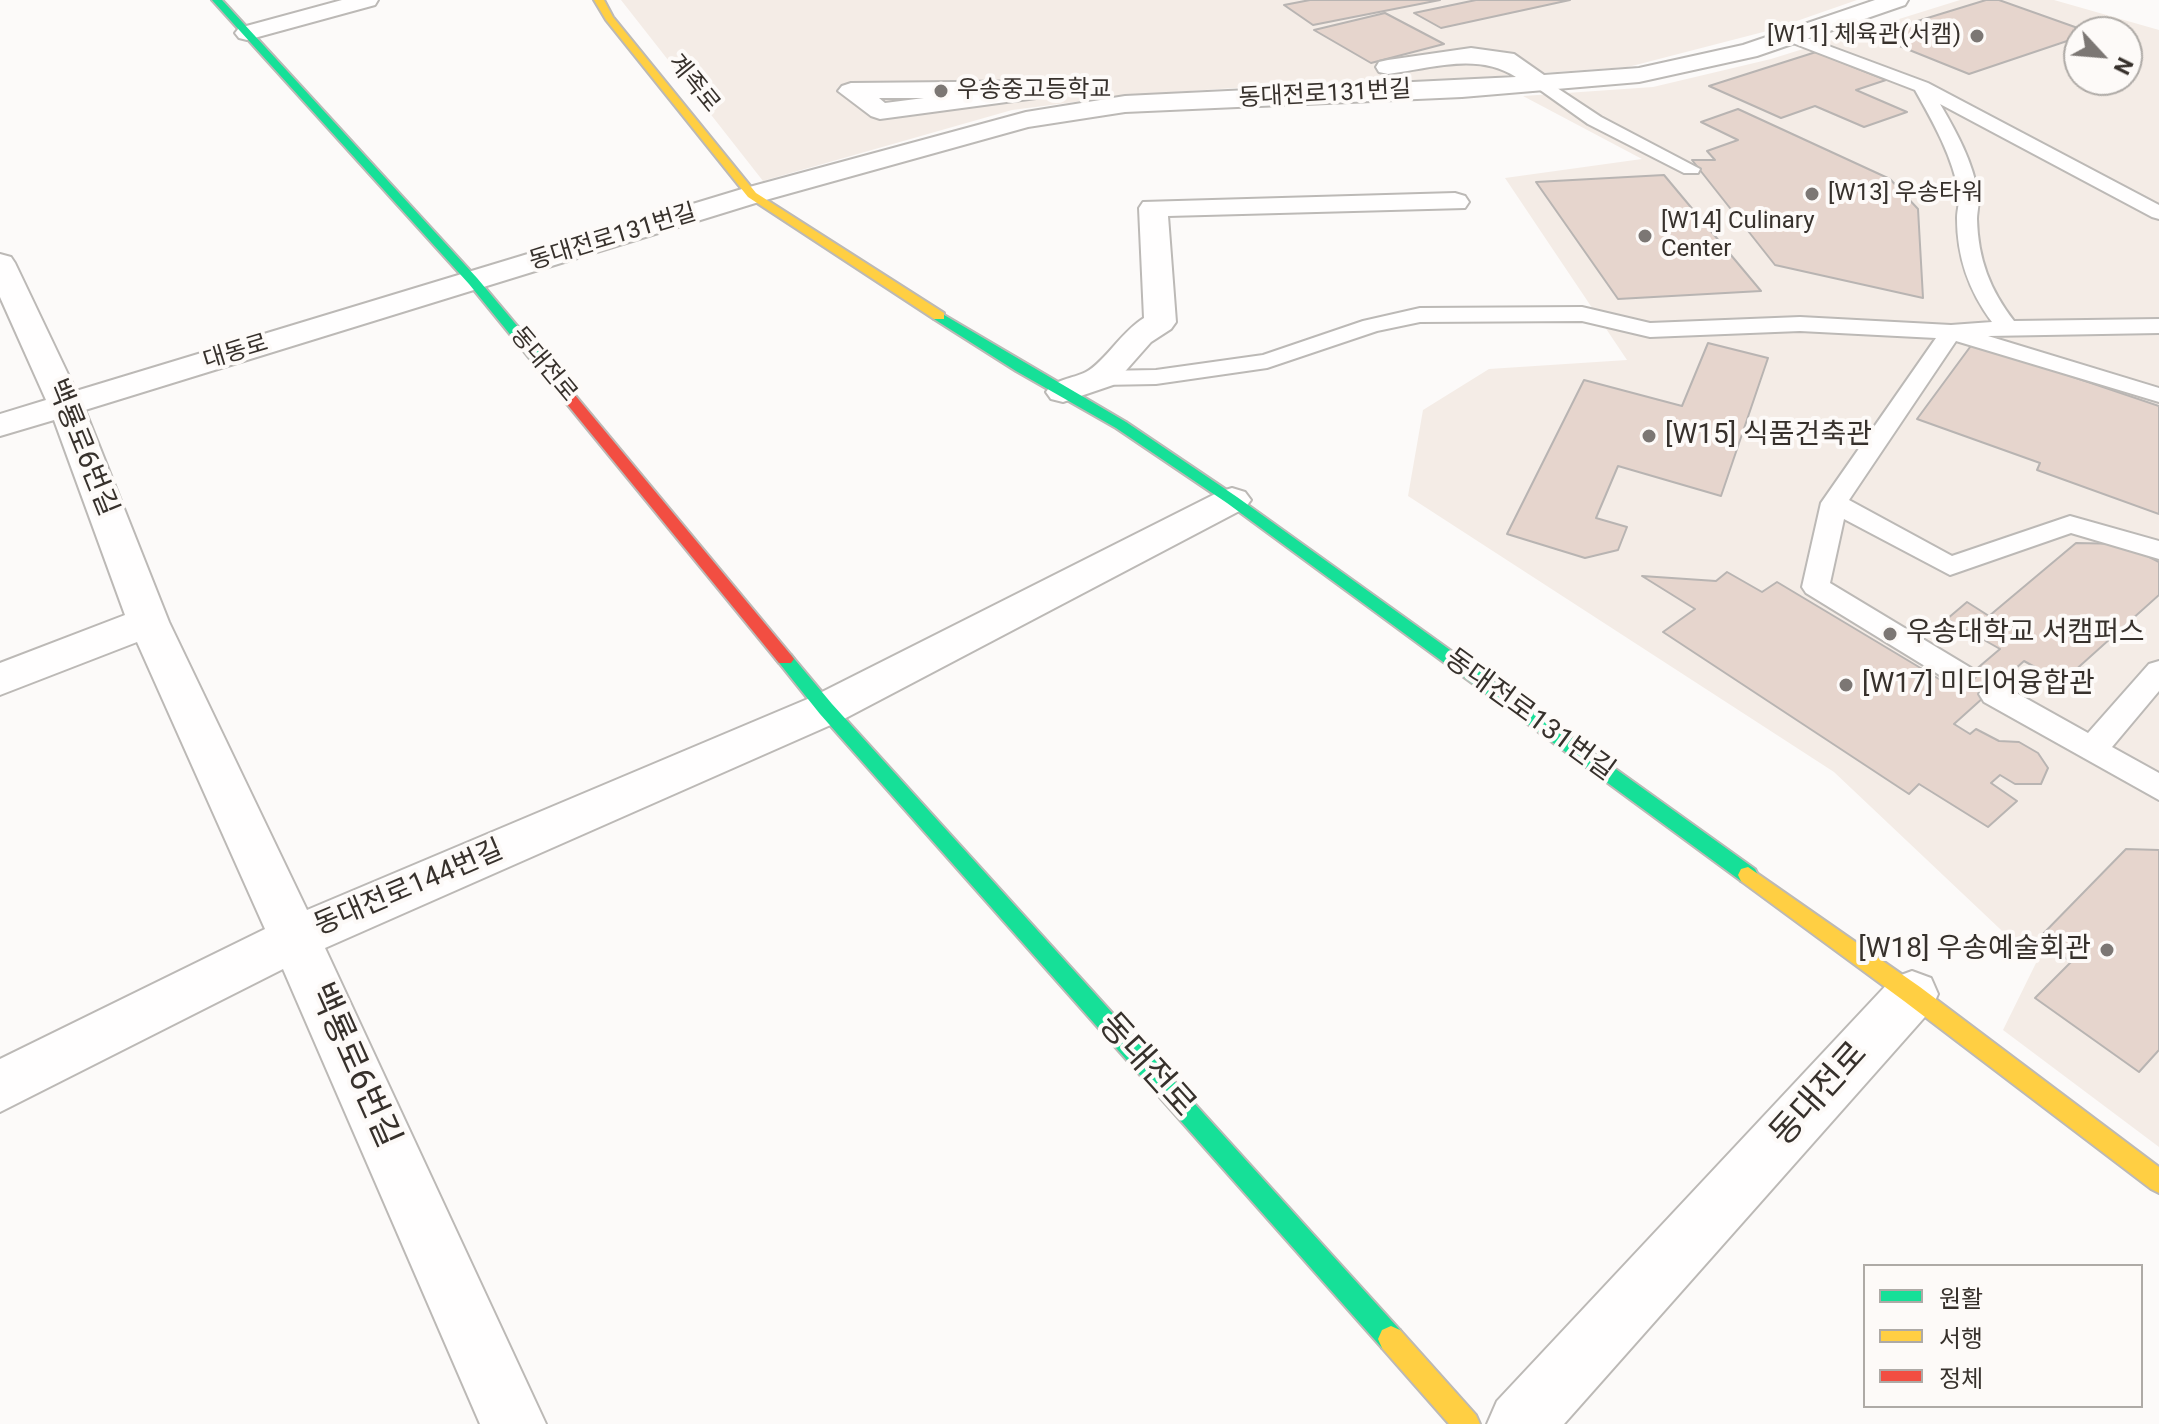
<!DOCTYPE html>
<meta charset="utf-8">
<style>
body{margin:0}
#map{position:relative;width:2159px;height:1424px;overflow:hidden;background:#fcfaf9;font-family:Roboto,"Noto Sans KR",sans-serif}
canvas{display:block}
.legend{position:absolute;left:1863px;top:1264px;width:280px;height:144px;box-sizing:border-box;background:#fdfaf8;border:2px solid #aeaaa6;margin:0;padding:10px 14px;list-style:none;font-size:24px;color:#37312c}
.legend li{display:flex;align-items:center;gap:16px;height:40px}
.legend b{width:40px;border:2px solid #aeaaa6}
.north{position:absolute;left:2063px;top:16px;width:80px;height:80px;box-sizing:border-box;background:#fdfaf8;border:2px solid #aeaaa6;border-radius:50%;rotate:116deg;font-size:22px;font-weight:700;line-height:32px;text-align:center;color:#37312c}
.north::after{content:'';display:block;margin:auto;width:28px;height:36px;background:#7c7774;clip-path:polygon(50% 0,100% 100%,50% 72%,0 100%)}
</style>
<div id="map">
<canvas width="2159" height="1424"></canvas>
<ul class="legend">
<li><b style="height:10px;background:#16e098"></b>원활</li>
<li><b style="height:10px;background:#ffcf43"></b>서행</li>
<li><b style="height:10px;background:#f24e42"></b>정체</li>
</ul>
<div class="north">N</div>
</div>
<script>
const context = document.querySelector('canvas').getContext('2d');
context.lineJoin = 'round';
function paint(path, color) { context.fillStyle = color; context.fill(path, 'evenodd'); }
function trace(path, color, width, dash) { context.strokeStyle = color; context.lineWidth = width; context.lineCap = dash ? 'butt' : 'round'; context.setLineDash(dash || []); context.stroke(path); }
function drawText(font, color, halo, rows, align = 'center') {
  context.font = font + ' Roboto,"Noto Sans KR",sans-serif'; context.lineWidth = 8; context.setLineDash([]); context.textBaseline = 'middle'; context.strokeStyle = halo; context.fillStyle = color; for (const [text, x, y, turn = 0] of rows) {
    context.save(); context.translate(x, y); context.rotate((+turn || 0) * Math.PI / 180); context.textAlign = isNaN(turn) ? turn : align; if (halo) context.strokeText(text, 0, 0); context.fillText(text, 0, 0); context.restore();
  }
}
const built = new Path2D(`
 M 621,0 L 1857,0 L 1771,30 L 1628,67 L 1456,79 L 1250,87 L 1129,95 L 1012,110 L 763,181 Z
 M 1960,0 L 2054,0 L 2159,30 L 2159,1147 L 2003,1030 L 2036,963 L 1834,772 L 1408,496 L 1423,410 L 1489,369 L 1627,360 L 1505,178 L 1642,159 L 1523,96 L 1653,87 L 1771,59 ZM 2079,32 L 2127,32 L 2127,80 L 2079,80 Z`);
const building = new Path2D(`
 M 1310,0 L 1440,0 L 1313,25 L 1284,5 Z
 M 1476,0 L 1570,0 L 1441,28 L 1414,13 Z
 M 1986,0 L 1999,0 L 2089,32 L 2079,32 L 2079,37 L 1969,74 L 1872,35 Z
 M 1385,13 L 1444,44 L 1371,63 L 1314,30 Z
 M 1816,52 L 1886,80 L 1856,90 L 1907,112 L 1864,127 L 1815,106 L 1781,118 L 1709,86 Z
 M 1738,109 L 1890,179 L 1918,209 L 1923,298 L 1775,265 L 1692,160 L 1715,160 L 1707,151 L 1738,140 L 1701,122 Z
 M 1664,175 L 1761,291 L 1618,299 L 1536,182 Z
 M 1708,343 L 1768,358 L 1721,496 L 1618,466 L 1596,518 L 1627,527 L 1618,550 L 1585,558 L 1507,534 L 1584,380 L 1682,406 Z
 M 1973,343 L 2159,406 L 2159,514 L 2037,470 L 2040,463 L 1917,419 Z
 M 2076,543 L 2124,544 L 2159,562 L 2159,595 L 2062,682 L 2024,661 L 1954,724 L 1970,734 L 1976,729 L 1999,741 L 2019,742 L 2038,753 L 2048,768 L 2041,784 L 2015,784 L 2000,775 L 1991,783 L 2017,801 L 1988,827 L 1919,784 L 1909,794 L 1663,632 L 1695,609 L 1642,576 L 1716,581 L 1727,572 L 1762,592 L 1777,582 L 1954,688 L 2000,649 L 1947,619 L 1967,602 L 1989,616 Z
 M 2126,849 L 2159,850 L 2159,1050 L 2139,1072 L 2035,998 L 2071,962 L 2038,939 Z`);
const lane = new Path2D(`
 M 1791,32 L 1928,83 L 2159,205 L 2159,219 L 2152,217 L 1940,104 C 1956,131 1973,162 1978,194 C 1980,203 1977,211 1977,219 C 1978,259 1990,290 2014,321 L 2159,319 L 2159,333 L 1988,336 L 2159,388 L 2159,402 L 1956,341 L 1849,500 L 1952,556 L 2070,516 L 2159,541 L 2159,559 L 2071,533 L 1950,575 L 1844,519 L 1830,583 L 1971,668 L 1976,675 L 1971,682 L 1961,685 L 1951,682 L 1806,593 L 1802,587 L 1821,503 L 1936,338 L 1800,331 L 1650,337 L 1582,321 L 1420,322 L 1377,331 L 1267,368 L 1156,384 L 1101,385 L 1093,383 L 1089,378 L 1093,373 L 1101,371 L 1156,370 L 1263,355 L 1363,321 L 1420,308 L 1582,307 L 1650,323 L 1800,317 L 1951,325 L 1992,322 C 1969,291 1957,258 1957,218 C 1957,210 1960,202 1959,194 C 1953,157 1933,122 1915,90 L 1785,40 L 1785,34 Z
 M 1542,78 L 1601,117 L 1700,169 L 1698,173 L 1684,173 L 1588,124 L 1536,87 L 1533,83 L 1536,79 Z
 M 2159,661 L 2159,691 L 2112,747 L 2159,773 L 2159,800 L 1984,702 L 1979,694 L 1984,686 L 1994,683 L 2004,686 L 2088,733 L 2149,664 Z`);
const street = new Path2D(`
 M 342,0 L 378,0 L 375,5 L 247,40 L 239,38 L 235,33 L 239,28 Z
 M 1875,0 L 1908,0 L 1905,5 L 1757,56 L 1639,82 L 1462,97 L 1125,112 L 1028,127 L 762,201 L 85,410 L 169,622 L 307,910 L 810,698 L 1219,492 L 1232,488 L 1245,492 L 1251,500 L 1245,508 L 842,720 L 325,948 L 546,1424 L 480,1424 L 283,969 L 0,1112 L 0,1059 L 265,929 L 137,642 L 0,695 L 0,663 L 125,615 L 54,420 L 0,436 L 0,414 L 46,400 L 0,297 L 0,254 L 11,257 L 15,263 L 76,391 L 742,189 L 1026,112 L 1125,96 L 1516,77 C 1478,52 1431,68 1388,74 L 1379,72 L 1376,67 L 1379,62 L 1388,60 L 1471,48 L 1514,54 L 1544,75 L 1639,68 L 1743,45 Z
 M 1057,81 L 1066,84 L 1070,89 L 1066,94 L 880,119 L 871,116 L 838,91 L 842,86 L 851,83 ZM 879,98 L 924,98 L 885,103 Z
 M 1455,193 L 1465,196 L 1469,202 L 1465,208 L 1168,216 L 1176,322 L 1171,329 L 1151,342 L 1113,385 L 1063,402 L 1051,399 L 1046,392 C 1055,379 1072,379 1086,372 C 1105,362 1121,332 1144,318 L 1139,208 L 1143,202 Z
 M 1912,971 L 1931,978 L 1938,994 L 1931,1010 L 1564,1424 L 1487,1424 L 1497,1401 L 1893,978 Z`);
const fast = new Path2D(`
 M 212,0 L 222,0 L 477,278 L 545,359 L 545,365 L 535,365 L 469,284 Z
 M 939,312 L 1126,422 L 1237,497 L 1755,869 L 1758,875 L 1755,881 L 1748,883 L 1741,881 L 1227,503 L 1116,428 L 1016,371 L 934,319 L 932,316 Z
 M 785,653 L 791,655 L 832,704 L 1400,1330 L 1404,1339 L 1400,1348 L 1391,1352 L 1382,1348 L 820,714 L 776,659 Z`);
const slow = new Path2D(`
 M 594,0 L 604,0 L 613,17 L 756,193 L 944,313 L 944,319 L 934,319 L 748,197 L 606,20 Z
 M 1748,867 L 1920,987 L 2159,1167 L 2159,1193 L 2151,1189 L 1904,1001 L 1741,881 L 1738,875 L 1741,869 Z
 M 1391,1326 L 1400,1330 L 1476,1415 L 1480,1424 L 1449,1424 L 1382,1348 L 1378,1339 L 1382,1330 Z`);
const jam = new Path2D(`
 M 540,358 L 545,359 L 791,655 L 794,659 L 791,663 L 779,663 L 535,365 L 533,362 Z`);
const markers = [
 [1977,36,8,"#7c7774"],
 [941,91,8,"#7c7774"],
 [1812,194,8,"#7c7774"],
 [1645,236,8,"#7c7774"],
 [1649,436,8,"#7c7774"],
 [1890,634,8,"#7c7774"],
 [1846,685,8,"#7c7774"],
 [2107,950,8,"#7c7774"]
];
const farPoinames = [
 ["[W11] 체육관(서캠)",1961,36,"right"],
 ["우송중고등학교",957,91],
 ["[W13] 우송타워",1828,194],
 ["[W14] Culinary",1661,222],
 ["Center",1661,250]
];
const farStreetnames = [
 ["계족로",693,84,51],
 ["동대전로131번길",1325,95,-3],
 ["동대전로131번길",613,238,-17],
 ["대동로",236,353,-17],
 ["동대전로",543,365,50]
];
const poiNames = [
 ["[W15] 식품건축관",1665,436],
 ["우송대학교 서캠퍼스",1906,634],
 ["[W17] 미디어융합관",1862,685],
 ["[W18] 우송예술회관",2091,950,"right"]
];
const streetNames = [
 ["백룡로6번길",81,448,68],
 ["동대전로131번길",1529,716,36],
 ["동대전로144번길",409,889,-23]
];
const nearStreetnames = [
 ["백룡로6번길",353,1066,66],
 ["동대전로",1146,1066,48],
 ["동대전로",1820,1095,-48]
];
paint(built, '#f4ece6');
paint(building, '#e6d5cd');
trace(building, '#b8b4b2', 2);
trace(lane, '#bcb9b6', 4);
trace(street, '#bcb9b6', 4);
trace(fast, '#bcb9b6', 4);
trace(slow, '#bcb9b6', 4);
trace(jam, '#bcb9b6', 4);
paint(lane, '#fffefe');
paint(street, '#fffefe');
paint(fast, '#16e098');
paint(slow, '#ffcf43');
paint(jam, '#f24e42');
for (const [x, y, r, color] of markers) { const dot = new Path2D(); dot.arc(x, y, r, 0, 2 * Math.PI); context.fillStyle = color; context.fill(dot); trace(dot, '#fdfaf8', 3); }
drawText('24px', '#37312c', '#fdfaf8', farPoinames, 'left');
drawText('24px', '#37312c', '#fdfaf8', farStreetnames);
drawText('28px', '#37312c', '#fdfaf8', poiNames, 'left');
drawText('28px', '#37312c', '#fdfaf8', streetNames);
drawText('34px', '#37312c', '#fdfaf8', nearStreetnames);
</script>
